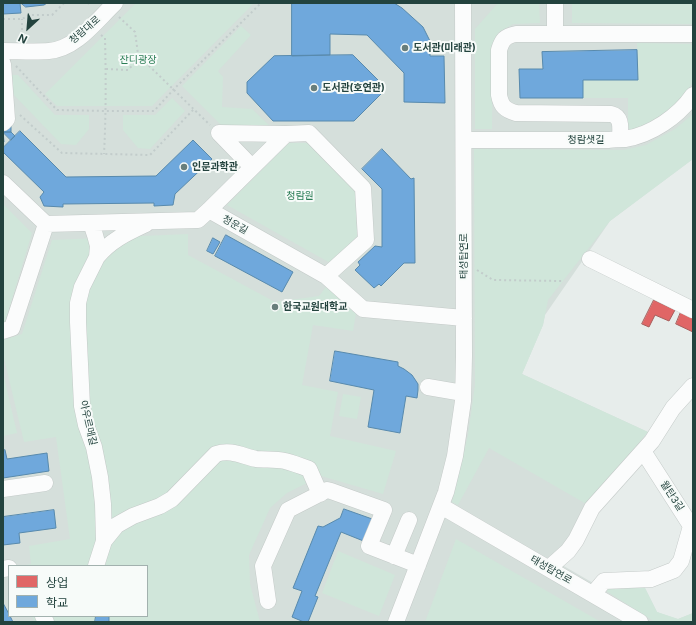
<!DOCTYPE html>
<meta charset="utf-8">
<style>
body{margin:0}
#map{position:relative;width:696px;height:625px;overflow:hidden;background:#e7edeb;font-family:Inter,"Noto Sans KR",sans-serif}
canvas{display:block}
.frame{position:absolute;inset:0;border:4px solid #23433e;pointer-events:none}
.legend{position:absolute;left:8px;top:565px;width:140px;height:52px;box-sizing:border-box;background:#f7fbf9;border:1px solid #a2b1ae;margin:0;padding:5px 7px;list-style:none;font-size:12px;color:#23433e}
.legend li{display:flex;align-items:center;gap:8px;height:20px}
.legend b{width:20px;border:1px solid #a2b1ae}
.north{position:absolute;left:8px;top:8px;width:40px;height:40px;-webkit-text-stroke:3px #f7fbf9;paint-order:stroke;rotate:206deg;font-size:11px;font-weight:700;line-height:16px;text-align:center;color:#23433e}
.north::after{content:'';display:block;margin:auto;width:14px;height:18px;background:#23433e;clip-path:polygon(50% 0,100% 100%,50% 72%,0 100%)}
</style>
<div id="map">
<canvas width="696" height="625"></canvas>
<div class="frame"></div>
<ul class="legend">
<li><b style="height:11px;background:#e06666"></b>상업</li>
<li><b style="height:11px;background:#6fa8dc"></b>학교</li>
</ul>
<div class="north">N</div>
</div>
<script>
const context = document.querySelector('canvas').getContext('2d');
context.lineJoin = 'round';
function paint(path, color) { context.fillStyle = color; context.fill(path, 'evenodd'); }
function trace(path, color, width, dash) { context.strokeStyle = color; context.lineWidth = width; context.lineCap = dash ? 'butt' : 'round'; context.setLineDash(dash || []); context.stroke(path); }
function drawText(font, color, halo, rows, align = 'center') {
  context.font = font + ' Inter,"Noto Sans KR",sans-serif'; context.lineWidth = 4; context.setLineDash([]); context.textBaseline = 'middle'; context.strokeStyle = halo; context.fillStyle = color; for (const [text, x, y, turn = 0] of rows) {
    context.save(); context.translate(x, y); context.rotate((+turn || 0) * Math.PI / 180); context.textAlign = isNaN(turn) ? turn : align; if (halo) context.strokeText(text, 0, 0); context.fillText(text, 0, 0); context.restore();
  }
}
const built = new Path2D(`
 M 3,3 L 693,3 L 693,159 L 610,221 L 545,315 L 543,325 L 522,374 L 648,432 L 588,505 L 555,561 L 600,587 L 643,584 L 657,612 L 678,619 L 693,613 L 693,622 L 3,622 ZM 9,566 L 147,566 L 147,616 L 9,616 Z`);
const green = new Path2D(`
 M 136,3 L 254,3 L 152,106 L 57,106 L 45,94 Z
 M 498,3 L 539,3 L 540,23 L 513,24 L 499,32 L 493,44 L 492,129 L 475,129 L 475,29 Z
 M 572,3 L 693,3 L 693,24 L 572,23 Z
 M 241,26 L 251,35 L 218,71 L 223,77 L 222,107 L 252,109 L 270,126 L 221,125 L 182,86 Z
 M 637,43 L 690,44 L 693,46 L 693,82 L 685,94 L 672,109 L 641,127 L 628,130 L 628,98 L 583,98 L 583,80 L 638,80 Z
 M 11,75 L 18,75 L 55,115 L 89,115 L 89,129 L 76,145 L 61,144 L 12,93 Z
 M 172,98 L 185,111 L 150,149 L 138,148 L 123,130 L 123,115 L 155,115 Z
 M 693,114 L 693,159 L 610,221 L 548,300 L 543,325 L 522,374 L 648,432 L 588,505 L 489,448 L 458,505 L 452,502 L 468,435 L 475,385 L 474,149 L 624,150 L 646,145 L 675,129 Z
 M 289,143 L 308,143 L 355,190 L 357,236 L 332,264 L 227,205 Z
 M 3,204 L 32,233 L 5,322 L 3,323 Z
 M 188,234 L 188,255 L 275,302 L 319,296 L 326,287 L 356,313 L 353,331 L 313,325 L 302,385 L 338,392 L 330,436 L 396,451 L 383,494 L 321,476 L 287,493 L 270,508 L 249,555 L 250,584 L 260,622 L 35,622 L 32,616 L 147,616 L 147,566 L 20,566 L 31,564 L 29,546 L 70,539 L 56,437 L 24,442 L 3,354 L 3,340 L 22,334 L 52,240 Z
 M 3,373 L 17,433 L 3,436 Z
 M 343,394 L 361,397 L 357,419 L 339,416 Z
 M 456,539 L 601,622 L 425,622 Z
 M 338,551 L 395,575 L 379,616 L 322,593 Z
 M 643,584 L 657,612 L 678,619 L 693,613 L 693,622 L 655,622 L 600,587 Z`);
const shops = new Path2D(`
 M 654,300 L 675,310 L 669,321 L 655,315 L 649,327 L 642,324 Z
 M 681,312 L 693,317 L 693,332 L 676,324 Z`);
const schools = new Path2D(`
 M 3,3 L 20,3 L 21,13 L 3,14 Z
 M 21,3 L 47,3 L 44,5 L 26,7 Z
 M 292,3 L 394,3 L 402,8 L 423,27 L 430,41 L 430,56 L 444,56 L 445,103 L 404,102 L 404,73 L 367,35 L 330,34 L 330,55 L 292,56 Z
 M 637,50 L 638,80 L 583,80 L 583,98 L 520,98 L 519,69 L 543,69 L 542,52 Z
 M 353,55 L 381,83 L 381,94 L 354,121 L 273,121 L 247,93 L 247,82 L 274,56 Z
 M 11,125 L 11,132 L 3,132 L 4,142 L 3,142 L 3,126 Z
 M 20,131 L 66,177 L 156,176 L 193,140 L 212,159 L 175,194 L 173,205 L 154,206 L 154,203 L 63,204 L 63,207 L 44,206 L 40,197 L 44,192 L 3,152 L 3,148 Z
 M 3,132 L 11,132 L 15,136 L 11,140 Z
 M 382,149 L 411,179 L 414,178 L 415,263 L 404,263 L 381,286 L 379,284 L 374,288 L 355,270 L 360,265 L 358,262 L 375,246 L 382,247 L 382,189 L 362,169 Z
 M 226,235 L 293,272 L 282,292 L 215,256 Z
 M 213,238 L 220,242 L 213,254 L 207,251 Z
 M 335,351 L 398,362 L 398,366 L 404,369 L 412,375 L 418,384 L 418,390 L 417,398 L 406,396 L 400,433 L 368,427 L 374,390 L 330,381 Z
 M 5,450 L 7,459 L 47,453 L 49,471 L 3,478 L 3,451 Z
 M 344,509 L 375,520 L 366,542 L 341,532 L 315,596 L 318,597 L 308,622 L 304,622 L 292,617 L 302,591 L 293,588 L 318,526 L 323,527 L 340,518 Z
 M 54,510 L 56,528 L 19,533 L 20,543 L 3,545 L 3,517 Z
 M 3,603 L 9,614 L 9,616 L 10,616 L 13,622 L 3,622 Z
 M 96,616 L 109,616 L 109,622 L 95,622 Z`);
const path = new Path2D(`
 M 88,3 L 89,4
 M 119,17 L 135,32 L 138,54 L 140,57 L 210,125
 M 3,19 L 22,19 L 29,15 L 52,15 L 64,3
 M 101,35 L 105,38 C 106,78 106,115 104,154
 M 22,40 L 22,19
 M 16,66 L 57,110 L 106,111 L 154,111 L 174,89 L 261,3
 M 106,69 L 128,70 L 140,57
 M 20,115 L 62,153 L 150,155 L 194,109
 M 477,270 L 493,280 L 562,281`);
const minor = new Path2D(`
 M 555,3 L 555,34
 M 3,51 C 18,51 34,52 49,51 C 76,49 96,21 115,3
 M 3,64 L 7,119 L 3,123
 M 620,139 C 620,129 623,117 611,114 L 516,113 C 505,110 501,106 499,95 L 499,50 C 502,40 505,36 516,34 L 693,34
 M 464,140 L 609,140 C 614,139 620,139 625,139 C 651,135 679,116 693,95
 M 252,167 L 219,133 L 286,134
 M 3,183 L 46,224 L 198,220 L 209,210 L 286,134 L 309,133 L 363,188 L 366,240 L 326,276
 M 209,210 L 326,276 L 363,309 L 464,318
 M 91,223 L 95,235 L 98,246 L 97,257 L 82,287 L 78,303 L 78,322 L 82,406 L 86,425 L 94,447 L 100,477 L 103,504 L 104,541 L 96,566
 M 97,257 C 111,240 127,233 146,224
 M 590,259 L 693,310
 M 3,331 L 12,328 L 46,224
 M 428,387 L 463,393
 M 3,489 L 45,483
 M 441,506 L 640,622
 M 104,541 L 117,525 L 124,521 L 133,516 L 160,506 L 172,499 L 216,454 C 231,449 242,456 256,459 C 266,460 275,459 285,461 C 293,463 301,466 309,469 L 320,494
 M 394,556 L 409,520
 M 549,568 L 568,551 L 576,540 L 592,508 L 652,441 L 673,408 L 693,386
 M 3,569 L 9,568
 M 593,594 L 604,581 L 651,579 L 674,570 L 681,561 L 691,526 L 643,451
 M 268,601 L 263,566 L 288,510 L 327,490 L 331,491 L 384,510 L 369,546 L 418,565
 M 43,616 L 46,622
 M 396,622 L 446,492 L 455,456 L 463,401 L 464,356 L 463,4`);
const markers = [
 [405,48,4,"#687e7b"],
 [314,88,4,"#687e7b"],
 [184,167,4,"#687e7b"],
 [275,307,4,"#687e7b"]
];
const streetNames = [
 ["청람대로",85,30,-41],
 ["청람샛길",586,140],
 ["청운길",235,225,29],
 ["태성탑연로",464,256,-90],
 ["아우르메길",88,423,77],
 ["월탄3길",672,496,57],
 ["태성탑연로",551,570,30]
];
const poiNames = [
 ["도서관(미래관)",413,48],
 ["도서관(호연관)",322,88],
 ["인문과학관",192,167],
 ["한국교원대학교",283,307]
];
const parkNames = [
 ["잔디광장",138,60],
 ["청람원",300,196]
];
paint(built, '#d5dfdb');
paint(green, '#d0e6da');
paint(shops, '#e06666');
trace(shops, '#a75c5a', 1);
paint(schools, '#6fa8dc');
trace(schools, '#588aad', 1);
trace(minor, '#c4cac8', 17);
trace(path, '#c2cccb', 2, [2, 3]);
trace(minor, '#fbfcfc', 16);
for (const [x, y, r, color] of markers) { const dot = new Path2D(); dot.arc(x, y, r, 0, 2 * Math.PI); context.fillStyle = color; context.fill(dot); trace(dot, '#f7fbf9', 1.5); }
drawText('10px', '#23433e', '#f7fbf9', streetNames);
drawText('bold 10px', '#23433e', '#f7fbf9', poiNames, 'left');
drawText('10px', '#2a7d55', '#f7fbf9', parkNames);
</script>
